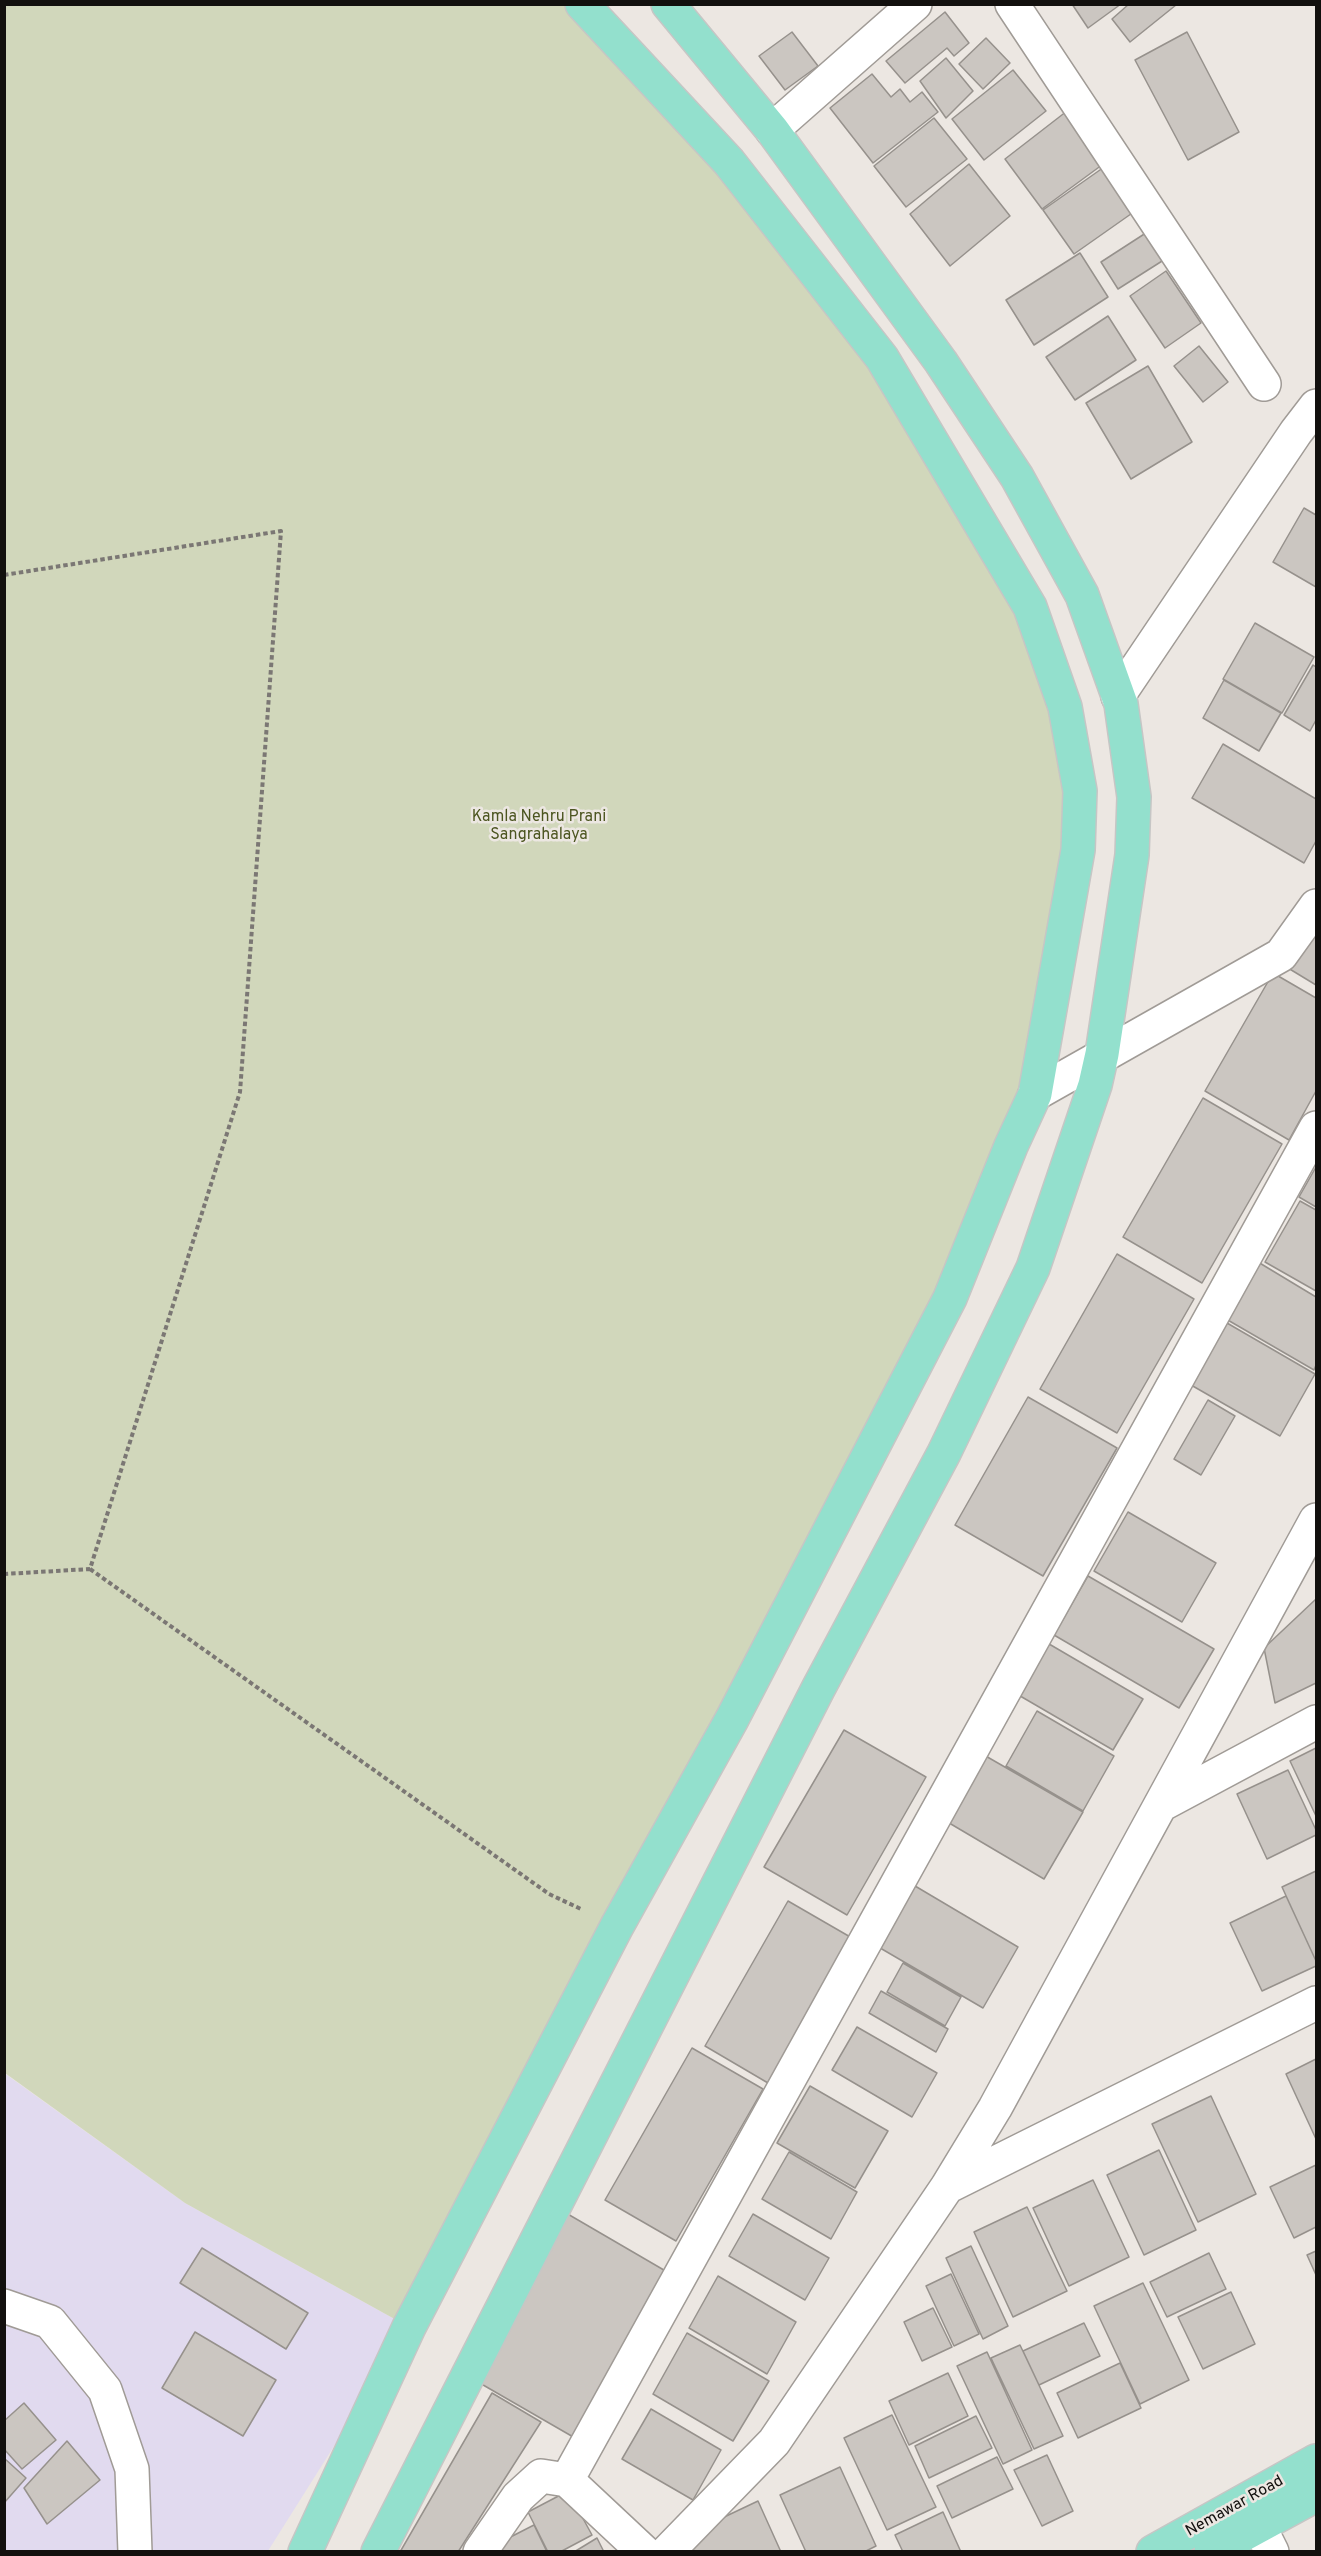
<!DOCTYPE html>
<style>
body{margin:0}
#map{position:relative;width:1321px;height:2556px;overflow:hidden;background:#ece7e2;font-family:Overpass,sans-serif}
canvas{display:block}
.frame{position:absolute;inset:0;border:6px solid #12100e;pointer-events:none}
</style>
<div id="map">
<canvas width="1321" height="2556"></canvas>
<div class="frame"></div>
</div>
<script>
const context = document.querySelector('canvas').getContext('2d');
context.lineJoin = 'round';
function paint(path, color) { context.fillStyle = color; context.fill(path, 'evenodd'); }
function trace(path, color, width, dash) { context.strokeStyle = color; context.lineWidth = width; context.lineCap = dash ? 'butt' : 'round'; context.setLineDash(dash || []); context.stroke(path); }
function drawText(font, color, halo, rows, align = 'center') {
  context.font = font + ' Overpass,sans-serif'; context.lineWidth = 5; context.setLineDash([]); context.textBaseline = 'middle'; context.strokeStyle = halo; context.fillStyle = color; for (const [text, x, y, turn = 0] of rows) {
    context.save(); context.translate(x, y); context.rotate((+turn || 0) * Math.PI / 180); context.textAlign = isNaN(turn) ? turn : align; if (halo) context.strokeText(text, 0, 0); context.fillText(text, 0, 0); context.restore();
  }
}
const education = new Path2D(`
 M 4,2073 L 185,2203 L 409,2327 L 268,2551 L 5,2551 Z`);
const green = new Path2D(`
 M 5,5 L 582,5 L 882,358 L 1030,607 L 1080,791 L 1011,1146 L 409,2327 L 185,2203 L 5,2073 Z`);
const building = new Path2D(`
 M 1072,4 L 1121,4 L 1088,28 Z
 M 1129,4 L 1176,4 L 1176,5 L 1130,42 L 1112,19 Z
 M 945,12 L 969,43 L 954,56 L 947,48 L 905,83 L 886,61 Z
 M 792,32 L 818,66 L 785,90 L 759,56 Z
 M 1187,32 L 1239,132 L 1188,160 L 1135,60 Z
 M 986,38 L 1010,63 L 983,89 L 959,64 Z
 M 946,58 L 973,91 L 946,118 L 920,81 Z
 M 1013,70 L 1046,111 L 984,160 L 952,119 Z
 M 872,74 L 891,97 L 900,89 L 910,102 L 922,92 L 938,112 L 873,163 L 830,108 Z
 M 1067,111 L 1106,162 L 1042,209 L 1005,159 Z
 M 934,118 L 967,159 L 906,207 L 874,166 Z
 M 969,164 L 1010,216 L 950,266 L 910,214 Z
 M 1107,165 L 1138,209 L 1074,254 L 1043,210 Z
 M 1152,229 L 1170,256 L 1118,289 L 1101,262 Z
 M 1080,253 L 1108,297 L 1034,345 L 1006,300 Z
 M 1166,271 L 1201,323 L 1165,348 L 1130,296 Z
 M 1108,316 L 1136,360 L 1075,400 L 1046,357 Z
 M 1199,346 L 1228,382 L 1203,402 L 1174,366 Z
 M 1148,366 L 1192,442 L 1131,479 L 1086,403 Z
 M 1304,508 L 1316,515 L 1316,587 L 1273,562 Z
 M 1255,623 L 1314,657 L 1282,713 L 1223,679 Z
 M 1313,665 L 1316,667 L 1316,720 L 1310,731 L 1284,715 Z
 M 1224,680 L 1281,713 L 1259,751 L 1203,718 Z
 M 1223,744 L 1316,799 L 1316,841 L 1304,863 L 1192,798 Z
 M 1316,932 L 1316,985 L 1288,968 Z
 M 1273,973 L 1316,998 L 1316,1091 L 1289,1140 L 1205,1091 Z
 M 1203,1098 L 1282,1144 L 1202,1283 L 1123,1237 Z
 M 1316,1167 L 1316,1207 L 1299,1197 Z
 M 1300,1201 L 1316,1210 L 1316,1291 L 1265,1262 Z
 M 1117,1254 L 1194,1299 L 1117,1433 L 1040,1389 Z
 M 1258,1262 L 1316,1297 L 1316,1365 L 1314,1370 L 1226,1319 Z
 M 1227,1323 L 1315,1374 L 1280,1436 L 1191,1385 Z
 M 1028,1397 L 1117,1448 L 1043,1576 L 955,1525 Z
 M 1208,1400 L 1235,1416 L 1201,1475 L 1174,1459 Z
 M 1128,1512 L 1216,1563 L 1182,1622 L 1094,1571 Z
 M 1088,1576 L 1214,1649 L 1179,1708 L 1054,1635 Z
 M 1316,1599 L 1316,1683 L 1275,1703 L 1264,1648 Z
 M 1044,1641 L 1143,1699 L 1113,1750 L 1015,1693 Z
 M 1037,1711 L 1114,1756 L 1083,1811 L 1006,1766 Z
 M 844,1730 L 926,1777 L 847,1915 L 764,1867 Z
 M 1316,1748 L 1316,1816 L 1290,1761 Z
 M 977,1751 L 1083,1812 L 1044,1879 L 939,1817 Z
 M 1288,1770 L 1316,1830 L 1316,1835 L 1267,1859 L 1237,1794 Z
 M 1316,1871 L 1316,1961 L 1282,1887 Z
 M 910,1883 L 1018,1947 L 983,2008 L 875,1945 Z
 M 1286,1896 L 1316,1961 L 1316,1966 L 1262,1991 L 1230,1923 Z
 M 788,1901 L 852,1938 L 768,2083 L 705,2046 Z
 M 903,1963 L 961,1997 L 945,2026 L 887,1992 Z
 M 881,1991 L 948,2029 L 936,2052 L 869,2013 Z
 M 857,2027 L 937,2073 L 912,2117 L 832,2070 Z
 M 692,2048 L 763,2089 L 676,2241 L 605,2200 Z
 M 1316,2059 L 1316,2139 L 1286,2074 Z
 M 810,2086 L 888,2131 L 855,2188 L 777,2143 Z
 M 1211,2096 L 1256,2194 L 1198,2222 L 1152,2124 Z
 M 1159,2150 L 1196,2230 L 1144,2255 L 1107,2175 Z
 M 789,2152 L 857,2192 L 831,2239 L 762,2199 Z
 M 1316,2165 L 1316,2227 L 1294,2238 L 1270,2187 Z
 M 1093,2180 L 1129,2257 L 1069,2286 L 1033,2208 Z
 M 1027,2207 L 1067,2291 L 1013,2317 L 974,2232 Z
 M 566,2213 L 669,2273 L 575,2438 L 471,2378 Z
 M 753,2214 L 829,2258 L 805,2300 L 729,2256 Z
 M 971,2246 L 1008,2326 L 983,2339 L 946,2258 Z
 M 202,2248 L 308,2313 L 286,2349 L 180,2283 Z
 M 1316,2251 L 1316,2275 L 1307,2255 Z
 M 1209,2253 L 1226,2289 L 1167,2317 L 1150,2282 Z
 M 951,2274 L 979,2334 L 954,2346 L 926,2286 Z
 M 718,2276 L 796,2322 L 767,2374 L 689,2328 Z
 M 1143,2283 L 1189,2380 L 1140,2404 L 1094,2306 Z
 M 1231,2292 L 1255,2344 L 1203,2369 L 1178,2317 Z
 M 933,2308 L 952,2347 L 922,2361 L 904,2322 Z
 M 1084,2323 L 1100,2356 L 1039,2385 L 1023,2351 Z
 M 195,2332 L 276,2380 L 243,2436 L 162,2388 Z
 M 687,2333 L 769,2381 L 733,2441 L 653,2394 Z
 M 1020,2345 L 1063,2436 L 1034,2449 L 991,2358 Z
 M 987,2352 L 1032,2450 L 1003,2464 L 957,2366 Z
 M 1120,2363 L 1141,2408 L 1078,2438 L 1057,2393 Z
 M 948,2373 L 968,2416 L 909,2445 L 889,2401 Z
 M 492,2393 L 541,2422 L 458,2552 L 400,2552 Z
 M 24,2403 L 56,2440 L 22,2469 L 4,2449 L 4,2421 Z
 M 651,2409 L 721,2450 L 693,2500 L 622,2459 Z
 M 892,2415 L 936,2507 L 887,2530 L 844,2438 Z
 M 976,2416 L 992,2448 L 929,2478 L 915,2446 Z
 M 67,2441 L 100,2480 L 47,2524 L 24,2488 Z
 M 1047,2455 L 1073,2511 L 1042,2526 L 1014,2470 Z
 M 997,2457 L 1013,2489 L 952,2518 L 937,2486 Z
 M 4,2458 L 26,2478 L 4,2503 Z
 M 840,2467 L 876,2546 L 864,2552 L 806,2552 L 780,2495 Z
 M 568,2491 L 592,2535 L 560,2552 L 548,2552 L 528,2512 Z
 M 758,2501 L 781,2552 L 688,2552 L 682,2537 Z
 M 943,2512 L 961,2552 L 903,2552 L 895,2535 Z
 M 534,2525 L 547,2552 L 490,2552 L 489,2548 Z
 M 597,2538 L 604,2552 L 574,2552 Z`);
const path = new Path2D(`
 M 4,575 L 281,531 L 240,1092 L 90,1569 L 4,1574
 M 90,1569 L 549,1894 L 583,1910`);
const minor = new Path2D(`
 M 1012,4 L 1264,384
 M 772,130 L 915,4
 M 1118,696 L 1296,432 L 1316,406
 M 1035,1094 L 1281,955 L 1316,906
 M 1161,1805 L 1316,1722
 M 947,2187 L 1316,2003
 M 4,2306 L 50,2322 L 105,2390 L 132,2469 L 135,2552
 M 567,2480 L 1316,1128
 M 1259,2526 L 1272,2552
 M 480,2552 L 518,2497 L 541,2476 L 567,2480 L 644,2552
 M 667,2552 L 774,2442 L 947,2187 L 995,2108 L 1316,1520`);
const major = new Path2D(`
 M 305,2552 L 409,2327 L 617,1926 L 732,1719 L 950,1298 L 1011,1146 L 1035,1094 L 1078,850 L 1080,791 L 1065,707 L 1030,607 L 882,358 L 729,162 L 582,4
 M 378,2552 L 818,1689 L 944,1453 L 1033,1268 L 1095,1085 L 1102,1054 L 1132,855 L 1134,797 L 1121,704 L 1082,595 L 1017,477 L 941,362 L 772,130 L 668,4
 M 1153,2552 L 1316,2461
 M 1211,2552 L 1316,2495`);
const parkNames = [
 ["Kamla Nehru Prani",539,818],
 ["Sangrahalaya",539,836]
];
const streetNames = [
 ["Nemawar Road",1235,2507,-29]
];
paint(education, '#e1daef');
paint(green, '#d1d7bb');
paint(building, '#cbc6c1');
trace(building, '#96918c', 1.5);
trace(minor, '#a09b96', 36);
trace(major, '#c6c6c5', 36);
trace(path, '#7b7774', 4, [4.5, 3]);
trace(minor, '#fff', 33);
trace(major, '#93e0cd', 33);
drawText('16px', '#4c5520', '#ece7e2', parkNames);
drawText('16px', '#12100e', '#ece7e2', streetNames);
</script>
